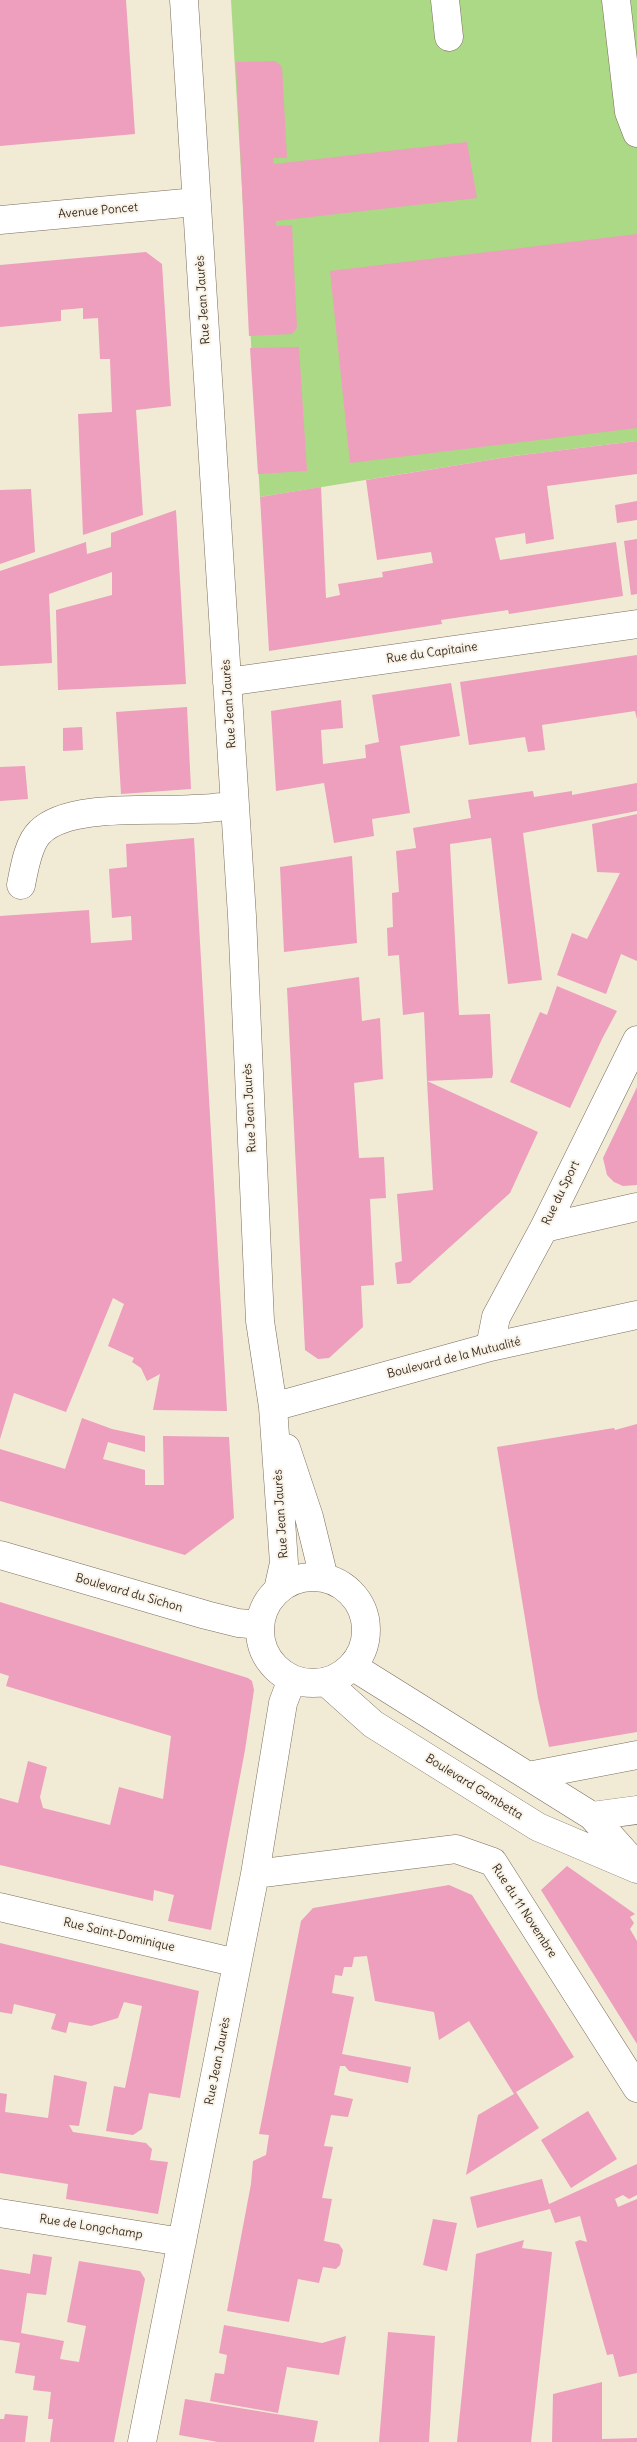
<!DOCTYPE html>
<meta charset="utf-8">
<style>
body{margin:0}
canvas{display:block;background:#f1ead5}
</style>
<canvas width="637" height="2442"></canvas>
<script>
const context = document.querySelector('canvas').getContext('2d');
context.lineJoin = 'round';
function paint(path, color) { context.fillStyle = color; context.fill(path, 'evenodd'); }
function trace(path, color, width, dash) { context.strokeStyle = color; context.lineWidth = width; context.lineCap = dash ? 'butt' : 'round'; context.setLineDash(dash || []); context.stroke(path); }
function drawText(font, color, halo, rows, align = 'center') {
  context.font = font + ' Delius,sans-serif'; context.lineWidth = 4; context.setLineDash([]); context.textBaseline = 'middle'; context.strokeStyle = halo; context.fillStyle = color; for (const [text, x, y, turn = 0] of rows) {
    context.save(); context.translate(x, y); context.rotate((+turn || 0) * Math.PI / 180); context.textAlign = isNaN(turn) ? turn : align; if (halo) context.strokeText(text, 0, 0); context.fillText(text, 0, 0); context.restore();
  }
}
const green = new Path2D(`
 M 231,0 L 637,0 L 637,441 L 514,456 L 260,497 Z`);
const building = new Path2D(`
 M 0,0 L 126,0 L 135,134 L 0,146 Z
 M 275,61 L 282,67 L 287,158 L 273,158 L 274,164 L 467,142 L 477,198 L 276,221 L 276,226 L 292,225 L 297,328 L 292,334 L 249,336 L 236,62 Z
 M 637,234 L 637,428 L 350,463 L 330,271 Z
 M 146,252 L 162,264 L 171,406 L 136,410 L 143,515 L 83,535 L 78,414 L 112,412 L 110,359 L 100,359 L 98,318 L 83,319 L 83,308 L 61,310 L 61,321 L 0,327 L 0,265 Z
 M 299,347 L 307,471 L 258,474 L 250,348 Z
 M 637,441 L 637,474 L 547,486 L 554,539 L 526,544 L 525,533 L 495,538 L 500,560 L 616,542 L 623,596 L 509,614 L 508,610 L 441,620 L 442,624 L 269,651 L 260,497 L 321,487 L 326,598 L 340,595 L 338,584 L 383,577 L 382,572 L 433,563 L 431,552 L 377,560 L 366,480 L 514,456 Z
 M 31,489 L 35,552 L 0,564 L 0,490 Z
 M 637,501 L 637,520 L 617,523 L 615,505 Z
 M 176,510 L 186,684 L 58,690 L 56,610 L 112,595 L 112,572 L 49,594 L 52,663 L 0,666 L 0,571 L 86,542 L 87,554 L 111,547 L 111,533 Z
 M 637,539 L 637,594 L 631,595 L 624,541 Z
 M 637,655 L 637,719 L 635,711 L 542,725 L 545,750 L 528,752 L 525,737 L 469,745 L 460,682 Z
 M 451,683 L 460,736 L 400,746 L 410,813 L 372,819 L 374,836 L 334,843 L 324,783 L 276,791 L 271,711 L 341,700 L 343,728 L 321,730 L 323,764 L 366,758 L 365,745 L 379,742 L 372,695 Z
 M 187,707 L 191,789 L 121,794 L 116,712 Z
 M 82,727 L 83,750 L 63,751 L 63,728 Z
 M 25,766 L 28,799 L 0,801 L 0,767 Z
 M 637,783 L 637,811 L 523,833 L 542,980 L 508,984 L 491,838 L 450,844 L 459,1015 L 490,1014 L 493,1074 L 492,1078 L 427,1081 L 424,1012 L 403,1015 L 399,955 L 388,956 L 387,928 L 393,927 L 392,893 L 399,892 L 396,851 L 416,848 L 413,828 L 471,818 L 468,800 L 533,791 L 534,797 L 572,791 L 572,795 Z
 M 637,814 L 637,961 L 621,954 L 606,994 L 557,975 L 572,933 L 587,939 L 620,873 L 597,872 L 592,824 Z
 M 194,838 L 227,1411 L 153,1410 L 160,1374 L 147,1381 L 141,1368 L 132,1362 L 134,1358 L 108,1346 L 124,1304 L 113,1298 L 66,1412 L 14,1393 L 0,1439 L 0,916 L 89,910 L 91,943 L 132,940 L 131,916 L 112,918 L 109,869 L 127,867 L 126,844 Z
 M 352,856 L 357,943 L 284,952 L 280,867 Z
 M 359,977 L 362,1021 L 380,1018 L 383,1079 L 354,1083 L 359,1158 L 384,1157 L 386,1198 L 370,1199 L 374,1285 L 361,1286 L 363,1327 L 329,1358 L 318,1359 L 305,1350 L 287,988 Z
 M 557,986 L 617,1011 L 602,1039 L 570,1108 L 510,1082 L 540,1012 L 547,1015 Z
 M 427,1081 L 538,1132 L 510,1193 L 410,1283 L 397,1284 L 395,1263 L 402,1261 L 397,1194 L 433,1190 Z
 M 637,1087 L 637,1185 L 623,1186 L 614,1182 L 607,1175 L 603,1158 Z
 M 82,1418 L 112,1429 L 145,1436 L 145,1452 L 108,1442 L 103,1459 L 145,1470 L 145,1485 L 164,1485 L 163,1436 L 229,1437 L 234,1518 L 185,1555 L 0,1501 L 0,1449 L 65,1469 Z
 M 637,1424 L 637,1732 L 549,1747 L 538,1698 L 497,1447 L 614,1428 L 615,1430 Z
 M 0,1602 L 248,1678 L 252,1681 L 254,1690 L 245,1750 L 211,1930 L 168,1921 L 174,1895 L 154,1890 L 153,1901 L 0,1865 L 0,1798 L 18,1803 L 28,1761 L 47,1767 L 40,1797 L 43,1808 L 110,1825 L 119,1787 L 163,1799 L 171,1736 L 6,1686 L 9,1676 L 0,1673 Z
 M 567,1866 L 635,1914 L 630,1917 L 634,1923 L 630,1929 L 637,1941 L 637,2044 L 541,1890 Z
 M 449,1885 L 472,1895 L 574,2057 L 516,2092 L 539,2128 L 466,2175 L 478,2115 L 514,2094 L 469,2021 L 439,2040 L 434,2012 L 375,2001 L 367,1956 L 354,1957 L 352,1967 L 344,1967 L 342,1976 L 335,1975 L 332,1993 L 354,1997 L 342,2054 L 411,2067 L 408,2083 L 349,2071 L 345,2066 L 340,2066 L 334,2095 L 353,2099 L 348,2117 L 331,2115 L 324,2146 L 333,2147 L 322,2198 L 332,2199 L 324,2241 L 339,2244 L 343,2250 L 340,2265 L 336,2269 L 323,2267 L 319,2283 L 298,2279 L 289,2322 L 227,2311 L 251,2184 L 253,2161 L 266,2155 L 269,2135 L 259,2134 L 301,1921 L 313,1908 Z
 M 0,1943 L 199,1991 L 180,2098 L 149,2093 L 142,2129 L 133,2135 L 106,2131 L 114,2086 L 125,2088 L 142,2006 L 124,2002 L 118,2018 L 91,2026 L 69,2022 L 66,2033 L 51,2029 L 56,2014 L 14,2004 L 12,2014 L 0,2012 Z
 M 54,2075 L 87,2082 L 79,2126 L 69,2125 L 73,2132 L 146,2143 L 152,2149 L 150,2160 L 168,2162 L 158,2214 L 66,2199 L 68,2184 L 0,2173 L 0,2093 L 7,2094 L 5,2112 L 48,2118 Z
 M 588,2111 L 617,2159 L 571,2188 L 541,2140 Z
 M 637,2164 L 637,2195 L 629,2199 L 623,2195 L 615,2199 L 618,2207 L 637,2199 L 637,2373 L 619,2377 L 613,2354 L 607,2355 L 575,2242 L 580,2240 L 587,2242 L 580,2216 L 555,2223 L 550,2209 L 477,2228 L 470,2197 L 542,2179 L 549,2204 Z
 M 433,2219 L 457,2223 L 447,2271 L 423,2265 Z
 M 524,2240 L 522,2248 L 552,2252 L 531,2442 L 457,2442 L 476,2254 Z
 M 33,2254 L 52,2257 L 46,2295 L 27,2293 L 21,2333 L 64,2341 L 60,2359 L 79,2362 L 86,2326 L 67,2322 L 79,2261 L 140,2271 L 145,2279 L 114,2442 L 50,2442 L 53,2419 L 48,2419 L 51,2392 L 33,2390 L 35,2376 L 15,2373 L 20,2343 L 0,2340 L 0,2269 L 30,2274 Z
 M 224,2325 L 322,2343 L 346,2336 L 339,2375 L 287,2367 L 278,2413 L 210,2401 L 215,2373 L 224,2374 L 227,2355 L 219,2353 Z
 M 388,2332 L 435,2336 L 429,2442 L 379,2442 Z
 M 602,2382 L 602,2439 L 637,2438 L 637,2442 L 552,2442 L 553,2394 Z
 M 185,2399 L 318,2421 L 314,2442 L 218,2442 L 179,2435 Z
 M 5,2414 L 28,2416 L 25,2442 L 0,2442 L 0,2419 L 4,2419 Z`);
const minor = new Path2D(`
 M 184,0 L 242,916 L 260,1321 L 273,1407 L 284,1563 L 278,1590
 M 445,0 L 449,37
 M 616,0 L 629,112 L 637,133
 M 0,220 L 196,202
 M 227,682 L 637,624
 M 21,885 C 24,870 28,843 40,832 C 69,803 153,812 193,809 C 207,809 221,807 235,805
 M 544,1228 L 637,1207
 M 490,1347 L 496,1317 L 544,1228 L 637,1040
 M 273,1407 L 490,1347 L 637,1315
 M 286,1448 L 309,1517 L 324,1578
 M 0,1555 L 206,1615 L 238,1623 L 260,1625
 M260 1630a53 53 0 1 1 106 0a53 53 0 1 1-106 0Z
 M 352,1666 L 592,1816 L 634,1863
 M 326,1682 L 373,1724 L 538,1827 L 637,1869
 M 528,1776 L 637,1755
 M 592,1816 L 637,1810
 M 255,1874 L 456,1849 L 493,1862 L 637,2088
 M 0,1907 L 237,1963
 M 0,2213 L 182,2242
 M 142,2442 L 255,1874 L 283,1703 L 292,1679`);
const streetNames = [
 ["Avenue Poncet",98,211,-5],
 ["Rue Jean Jaurès",203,300,-94],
 ["Rue du Capitaine",432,653,-8],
 ["Rue Jean Jaurès",229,704,-94],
 ["Rue Jean Jaurès",250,1108,-93],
 ["Rue du Sport",561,1193,-64],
 ["Boulevard de la Mutualité",454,1358,-14],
 ["Rue Jean Jaurès",281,1514,-94],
 ["Boulevard du Sichon",129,1593,16],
 ["Boulevard Gambetta",474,1787,32],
 ["Rue du 11 Novembre",524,1911,57],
 ["Rue Saint-Dominique",119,1935,13],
 ["Rue Jean Jaurès",218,2061,-79],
 ["Rue de Longchamp",91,2227,9]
];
paint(green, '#acd985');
paint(building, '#ed9fbd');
trace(minor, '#7b6d5e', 29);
trace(minor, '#fff', 28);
drawText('12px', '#3b2a1e', '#f7f3e8', streetNames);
</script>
